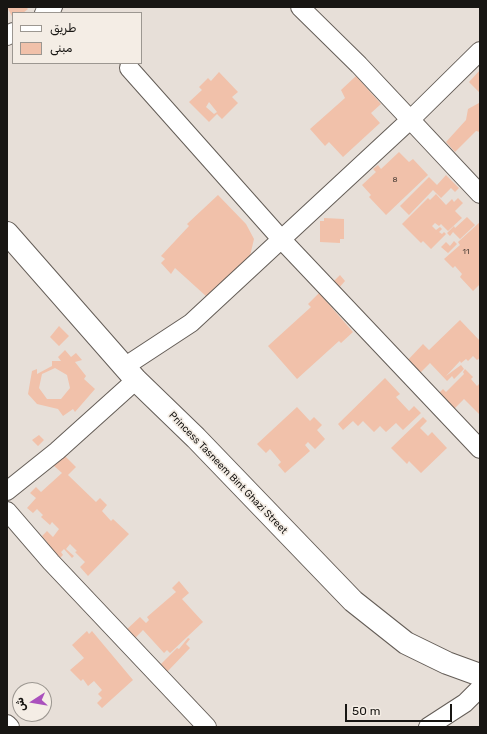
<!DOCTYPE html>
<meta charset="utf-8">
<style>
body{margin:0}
#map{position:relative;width:487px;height:734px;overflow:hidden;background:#e7dfd8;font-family:Rubik,Vazirmatn,sans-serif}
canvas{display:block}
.frame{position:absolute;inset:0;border:8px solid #181613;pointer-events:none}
.legend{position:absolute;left:12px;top:12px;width:130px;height:52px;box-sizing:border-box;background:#f4ede5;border:1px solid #9c9791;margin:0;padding:5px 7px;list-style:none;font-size:12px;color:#181613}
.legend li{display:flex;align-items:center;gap:8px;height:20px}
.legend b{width:20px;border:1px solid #9c9791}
.north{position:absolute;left:12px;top:682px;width:40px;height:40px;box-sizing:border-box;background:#f4ede5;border:1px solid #9c9791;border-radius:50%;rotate:258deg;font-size:11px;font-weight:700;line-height:16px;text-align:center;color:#181613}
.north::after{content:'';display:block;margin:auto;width:14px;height:18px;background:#aa51bd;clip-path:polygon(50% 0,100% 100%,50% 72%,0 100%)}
.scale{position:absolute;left:345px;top:704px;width:107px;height:18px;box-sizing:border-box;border:2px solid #181613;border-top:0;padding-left:5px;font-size:12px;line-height:14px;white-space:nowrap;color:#181613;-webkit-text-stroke:3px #f4ede5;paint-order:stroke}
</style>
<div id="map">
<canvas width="487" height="734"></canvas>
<div class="frame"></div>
<ul class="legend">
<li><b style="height:5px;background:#fff"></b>طريق</li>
<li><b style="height:11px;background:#f1c1aa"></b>مبنى</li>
</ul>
<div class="north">ش</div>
<div class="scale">50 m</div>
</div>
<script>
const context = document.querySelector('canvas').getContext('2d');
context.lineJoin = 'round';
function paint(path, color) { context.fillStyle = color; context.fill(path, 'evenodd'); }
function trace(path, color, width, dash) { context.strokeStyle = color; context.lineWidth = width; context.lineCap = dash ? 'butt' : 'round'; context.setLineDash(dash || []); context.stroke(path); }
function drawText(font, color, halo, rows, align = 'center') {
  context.font = font + ' Rubik,sans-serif'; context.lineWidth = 3.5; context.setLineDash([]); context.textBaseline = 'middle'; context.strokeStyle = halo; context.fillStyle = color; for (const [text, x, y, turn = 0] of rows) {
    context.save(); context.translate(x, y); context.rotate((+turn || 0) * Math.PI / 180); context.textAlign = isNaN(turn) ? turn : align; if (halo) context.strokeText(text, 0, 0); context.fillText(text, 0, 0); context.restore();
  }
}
const building = new Path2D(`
 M 7,7 L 26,7 L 28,9 L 23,13 L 13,13 L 13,18 Z
 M 480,70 L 480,93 L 469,82 Z
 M 219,72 L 238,92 L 232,97 L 238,103 L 222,119 L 217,114 L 209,122 L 189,102 L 202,90 L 199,87 L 208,78 L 211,81 ZM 209,102 L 217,112 L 214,114 L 206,107 Z
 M 356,76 L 381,104 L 371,113 L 380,123 L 343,157 L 329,142 L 325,146 L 310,129 L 345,98 L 341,90 Z
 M 480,100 L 480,132 L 476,131 L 455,152 L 446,142 L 466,120 L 468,109 L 479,103 Z
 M 399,152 L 409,162 L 413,159 L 428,175 L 386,215 L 369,197 L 371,195 L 362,185 L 376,172 L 373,169 L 378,165 L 381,169 Z
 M 446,175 L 459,188 L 455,192 L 451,188 L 441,198 L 433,190 L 409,215 L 400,206 L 429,177 L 437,185 Z
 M 436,194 L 446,205 L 452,199 L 454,202 L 458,198 L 463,203 L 455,211 L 462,218 L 448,231 L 441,224 L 439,226 L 435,223 L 432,226 L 436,230 L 440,227 L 442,229 L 439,232 L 442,234 L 444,232 L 446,234 L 431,249 L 423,241 L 421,243 L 402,224 L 428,198 L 430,200 Z
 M 218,195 L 246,224 L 254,239 L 250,256 L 207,297 L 175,268 L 171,274 L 161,263 L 165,259 L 161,256 L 189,226 L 187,224 Z
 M 467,217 L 475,225 L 460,239 L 453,232 L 450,236 L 447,233 L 454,226 L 455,228 Z
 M 324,218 L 344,219 L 344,239 L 340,239 L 340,243 L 320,242 L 320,221 L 324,221 Z
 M 480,222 L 480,284 L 473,291 L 460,277 L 462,274 L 455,266 L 453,268 L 444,259 L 460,245 L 458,242 Z
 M 454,241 L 457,244 L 448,253 L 441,247 L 446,242 L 450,246 Z
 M 340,275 L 345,281 L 338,289 L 332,283 Z
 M 319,293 L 353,332 L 341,343 L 339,341 L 297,379 L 268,346 L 311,307 L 308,304 Z
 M 460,320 L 480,341 L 480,358 L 477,360 L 473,356 L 468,361 L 466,359 L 461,363 L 460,361 L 446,376 L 461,365 L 464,369 L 454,379 L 452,376 L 447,381 L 430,363 L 419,374 L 406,362 L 423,344 L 429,350 Z
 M 59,326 L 69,336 L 59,346 L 50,337 Z
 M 65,350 L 71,357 L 76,353 L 82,360 L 75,362 L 86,376 L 84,379 L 95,389 L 75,412 L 73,409 L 63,416 L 58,409 L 37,404 L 28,394 L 32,371 L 37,369 L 37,374 L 52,366 L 52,361 L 61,361 L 58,357 ZM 55,368 L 67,375 L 70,388 L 61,399 L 47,399 L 39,388 L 42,374 Z
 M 465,369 L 473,377 L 471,379 L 477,386 L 480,383 L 480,415 L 464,399 L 454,409 L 439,393 L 443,389 L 446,392 L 464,374 L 463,372 Z
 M 385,378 L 400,394 L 396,397 L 409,411 L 414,406 L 421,413 L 403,430 L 396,423 L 386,432 L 380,426 L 374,432 L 363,421 L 358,426 L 353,421 L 343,430 L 338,424 Z
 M 297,407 L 310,421 L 314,417 L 322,425 L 317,430 L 325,439 L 315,449 L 308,442 L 305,445 L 310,451 L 285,473 L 278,465 L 281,462 L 270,449 L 266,453 L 257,444 Z
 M 423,417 L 427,421 L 420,428 L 428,436 L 432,432 L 447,448 L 421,473 L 409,461 L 407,464 L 391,448 Z
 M 39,435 L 44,440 L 38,446 L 32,440 Z
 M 63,454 L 76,467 L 68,475 L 96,502 L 100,498 L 107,505 L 102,511 L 111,521 L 113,519 L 129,534 L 88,576 L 80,567 L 85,562 L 75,552 L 77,551 L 70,544 L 66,549 L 74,556 L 72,558 L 64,549 L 61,552 L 63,555 L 54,564 L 44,546 L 47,542 L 42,536 L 47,531 L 53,537 L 59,529 L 52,522 L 50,525 L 41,517 L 43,515 L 37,509 L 33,513 L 27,508 L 36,498 L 30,493 L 36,487 L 41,492 L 62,473 L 53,465 Z
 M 179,581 L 189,593 L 182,599 L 203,622 L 170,653 L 167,650 L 164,653 L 143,630 L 133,640 L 125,631 L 140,617 L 146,623 L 149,620 L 147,617 L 176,592 L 172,588 Z
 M 87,631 L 89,634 L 92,631 L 133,680 L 102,708 L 97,703 L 102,698 L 98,694 L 102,690 L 94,681 L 88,686 L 83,679 L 81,681 L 70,670 L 84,658 L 72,645 Z
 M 188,638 L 190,639 L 186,644 L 190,648 L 167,672 L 160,665 L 177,648 L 179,649 Z`);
const minor = new Path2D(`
 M 300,7 L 359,65 L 480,194
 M 44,13 L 53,7
 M 7,36 L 13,32
 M 129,68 L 282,240 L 480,449
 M 124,367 L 191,323 L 411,119 L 480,51
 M 7,491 L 57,451 L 136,380
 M 7,511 L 51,562 L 207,727
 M 7,724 L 10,727
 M 428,727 L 465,703 L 480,688`);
const major = new Path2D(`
 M 7,233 L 136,380 L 196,438 L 353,601 L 406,643 L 447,663 L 480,675`);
const numberNames = [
 ["8",395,180],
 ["11",466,252]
];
const streetNames = [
 ["Princess Tasneem Bint Ghazi Street",228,473,46]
];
paint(building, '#f1c1aa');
trace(minor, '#645d57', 20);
trace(major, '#645d57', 24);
trace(minor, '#fff', 18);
trace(major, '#fff', 22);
drawText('8px', '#4e4139', null, numberNames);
drawText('10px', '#181613', '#f4ede5', streetNames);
</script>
